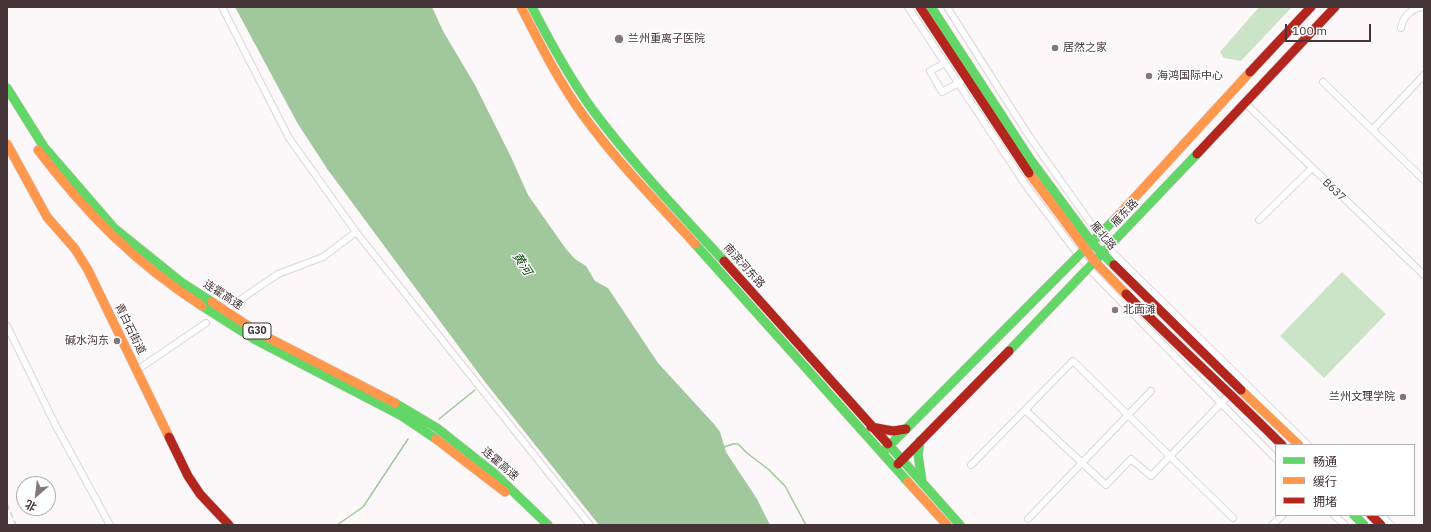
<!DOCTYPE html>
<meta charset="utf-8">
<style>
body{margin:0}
#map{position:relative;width:1431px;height:532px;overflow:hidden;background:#fcf7f8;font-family:"IBM Plex Sans","Noto Sans SC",sans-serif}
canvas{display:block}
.frame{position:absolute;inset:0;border:8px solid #453438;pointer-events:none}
.legend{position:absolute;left:1275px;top:444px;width:140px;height:72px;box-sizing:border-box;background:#fff;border:1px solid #b5aeaf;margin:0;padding:5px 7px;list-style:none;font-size:12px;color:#453438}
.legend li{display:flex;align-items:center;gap:8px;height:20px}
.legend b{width:20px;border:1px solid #b5aeaf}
.north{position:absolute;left:16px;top:476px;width:40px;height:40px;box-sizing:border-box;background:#fff;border:1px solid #b5aeaf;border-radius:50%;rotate:208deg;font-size:11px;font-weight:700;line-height:16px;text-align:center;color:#453438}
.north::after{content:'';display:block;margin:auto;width:14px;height:18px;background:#85787b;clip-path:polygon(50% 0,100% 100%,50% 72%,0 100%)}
.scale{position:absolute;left:1285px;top:24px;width:86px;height:18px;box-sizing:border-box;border:2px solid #453438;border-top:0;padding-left:5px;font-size:12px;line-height:14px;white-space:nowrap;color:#453438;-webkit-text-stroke:3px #fff;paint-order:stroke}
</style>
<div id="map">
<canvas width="1431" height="532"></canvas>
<div class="frame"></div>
<ul class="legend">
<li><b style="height:5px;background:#63d668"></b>畅通</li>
<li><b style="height:5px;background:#ff974d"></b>缓行</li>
<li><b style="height:5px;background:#b3261e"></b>拥堵</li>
</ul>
<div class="north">北</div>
<div class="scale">100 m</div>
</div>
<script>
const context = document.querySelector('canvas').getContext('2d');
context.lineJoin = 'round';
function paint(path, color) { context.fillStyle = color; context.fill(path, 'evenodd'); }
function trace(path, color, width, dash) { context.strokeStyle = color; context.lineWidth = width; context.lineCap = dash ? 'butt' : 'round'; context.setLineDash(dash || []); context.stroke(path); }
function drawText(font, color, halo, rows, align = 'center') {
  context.font = font + ' "IBM Plex Sans","Noto Sans SC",sans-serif'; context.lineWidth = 3; context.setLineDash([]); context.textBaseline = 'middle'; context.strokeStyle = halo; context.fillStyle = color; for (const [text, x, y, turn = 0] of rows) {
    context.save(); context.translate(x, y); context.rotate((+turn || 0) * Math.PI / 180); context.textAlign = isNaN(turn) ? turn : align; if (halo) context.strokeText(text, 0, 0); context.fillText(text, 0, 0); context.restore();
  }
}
const green = new Path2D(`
 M 1259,7 L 1292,7 L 1241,61 L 1224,58 L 1220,52 Z
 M 1342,272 L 1386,314 L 1324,378 L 1280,336 Z`);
const water = new Path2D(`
 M 235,7 L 432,7 L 443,31 L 475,85 L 511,157 L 528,195 L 566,249 L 575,259 L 586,266 L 595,281 L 608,288 L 658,363 L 714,424 L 720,432 L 726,452 L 757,499 L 770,525 L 599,525 L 485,382 L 328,170 L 298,124 Z`);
const stream = new Path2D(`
 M 439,419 L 475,390
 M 724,447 L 733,444 L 738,444 L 747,453 L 768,469 L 785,486 L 806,525
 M 337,525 L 363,507 L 408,439`);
const street = new Path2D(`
 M 222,7 L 289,138 L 356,232 L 590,525
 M 908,7 L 1027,187 L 1089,269 L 1276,459
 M 947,7 L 1029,136 L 1109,249 L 1308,445
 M 1401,28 C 1403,17 1411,8 1424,7
 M 945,63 L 930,71 L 942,92 L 962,81
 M 1323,82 L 1424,180
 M 1245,103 L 1424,275
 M 1373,129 L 1424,75
 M 1259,220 L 1312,168
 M 228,308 L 278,274 L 323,257 L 356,232
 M 7,326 L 55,424 L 110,525
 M 137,370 L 206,323
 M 1025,410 L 1106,485 L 1131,459 L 1151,476 L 1230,394
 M 971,465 L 1073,361 L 1233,518
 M 1334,515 L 1345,525
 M 1381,515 L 1391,525
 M 1028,519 L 1151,391
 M 1272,525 L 1283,515`);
const fast = new Path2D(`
 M 532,7 C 550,42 569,77 592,109 C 632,163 679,212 724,261
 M 931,7 L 1030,159 L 1092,243 L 1114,265
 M 7,88 L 44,147 L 114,228 L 181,282 L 212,302
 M 695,244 L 908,482
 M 202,306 L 254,339 L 402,416 L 436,439
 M 1009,351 L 1197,154
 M 395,403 L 437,428 L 495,474 L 548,525
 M 920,441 L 918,454 L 922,482
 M 888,444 L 960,525
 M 885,450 L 1116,218
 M 1354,515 L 1364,525`);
const slow = new Path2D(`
 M 521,7 C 540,44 559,82 583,115 C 616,161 657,202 695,244
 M 7,144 L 47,217 L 75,249 L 88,270 L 169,437
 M 38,150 C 86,213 135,263 202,306
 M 1029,173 L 1096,263 L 1126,294
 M 1116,218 L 1250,72
 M 212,302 L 259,333 L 395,403
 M 1241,390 L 1299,445
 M 436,439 L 505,492
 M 908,482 L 947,525`);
const jam = new Path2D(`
 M 920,7 L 1029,173
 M 1250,72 L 1311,7
 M 1197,154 L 1335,7
 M 724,261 L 888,444
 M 1114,265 L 1241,390
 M 1126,294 C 1177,345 1231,394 1282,445
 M 871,427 L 893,431 L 906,429
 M 169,437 L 188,476 L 200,494 L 229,525
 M 898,464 L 1009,351
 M 1371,515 L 1381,525`);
const rail = new Path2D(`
 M 7,504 L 16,525`);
const markers = [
 [619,39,5,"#85787b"],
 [1055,48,4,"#85787b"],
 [1149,76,4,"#85787b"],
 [1115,310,4,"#85787b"],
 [117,341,4,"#85787b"],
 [1403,397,4,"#85787b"]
];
const shields = [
 [257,331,28]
];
const shieldNames = [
 ["G30",257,331]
];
const poiNames = [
 ["兰州重离子医院",628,39],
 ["居然之家",1063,48],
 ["海鸿国际中心",1157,76],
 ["北面滩",1123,310],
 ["碱水沟东",109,341,"right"],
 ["兰州文理学院",1395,397,"right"]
];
const streetNames = [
 ["B637",1334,190,44],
 ["雁东路",1125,213,-47],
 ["雁北路",1103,236,50],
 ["南滨河东路",744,266,48],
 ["连霍高速",223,295,33],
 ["青白石街道",130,329,64],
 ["连霍高速",500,464,41]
];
const waterNames = [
 ["黄河",522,264,57]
];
paint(green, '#cbe3c7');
paint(water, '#a1c79d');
trace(stream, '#a1c79d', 1.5);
trace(street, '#dfd4d7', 8);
trace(fast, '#dfd4d7', 10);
trace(slow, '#dfd4d7', 10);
trace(jam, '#dfd4d7', 10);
trace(street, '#fffefe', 6);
trace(fast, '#63d668', 9);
trace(slow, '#ff974d', 9);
trace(jam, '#b3261e', 9);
trace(rail, '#d2d0d1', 1.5, [6, 3]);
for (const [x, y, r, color] of markers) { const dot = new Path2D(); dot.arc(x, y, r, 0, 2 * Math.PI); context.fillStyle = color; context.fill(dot); trace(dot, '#fff', 1.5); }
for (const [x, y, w] of shields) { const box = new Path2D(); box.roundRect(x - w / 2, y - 8, w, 16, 3); context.fillStyle = '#fff'; context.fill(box); trace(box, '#453438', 1); }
drawText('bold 10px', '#453438', null, shieldNames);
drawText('11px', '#453438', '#fff', poiNames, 'left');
drawText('11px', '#453438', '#fff', streetNames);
drawText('italic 12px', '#054508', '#fff', waterNames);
</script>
